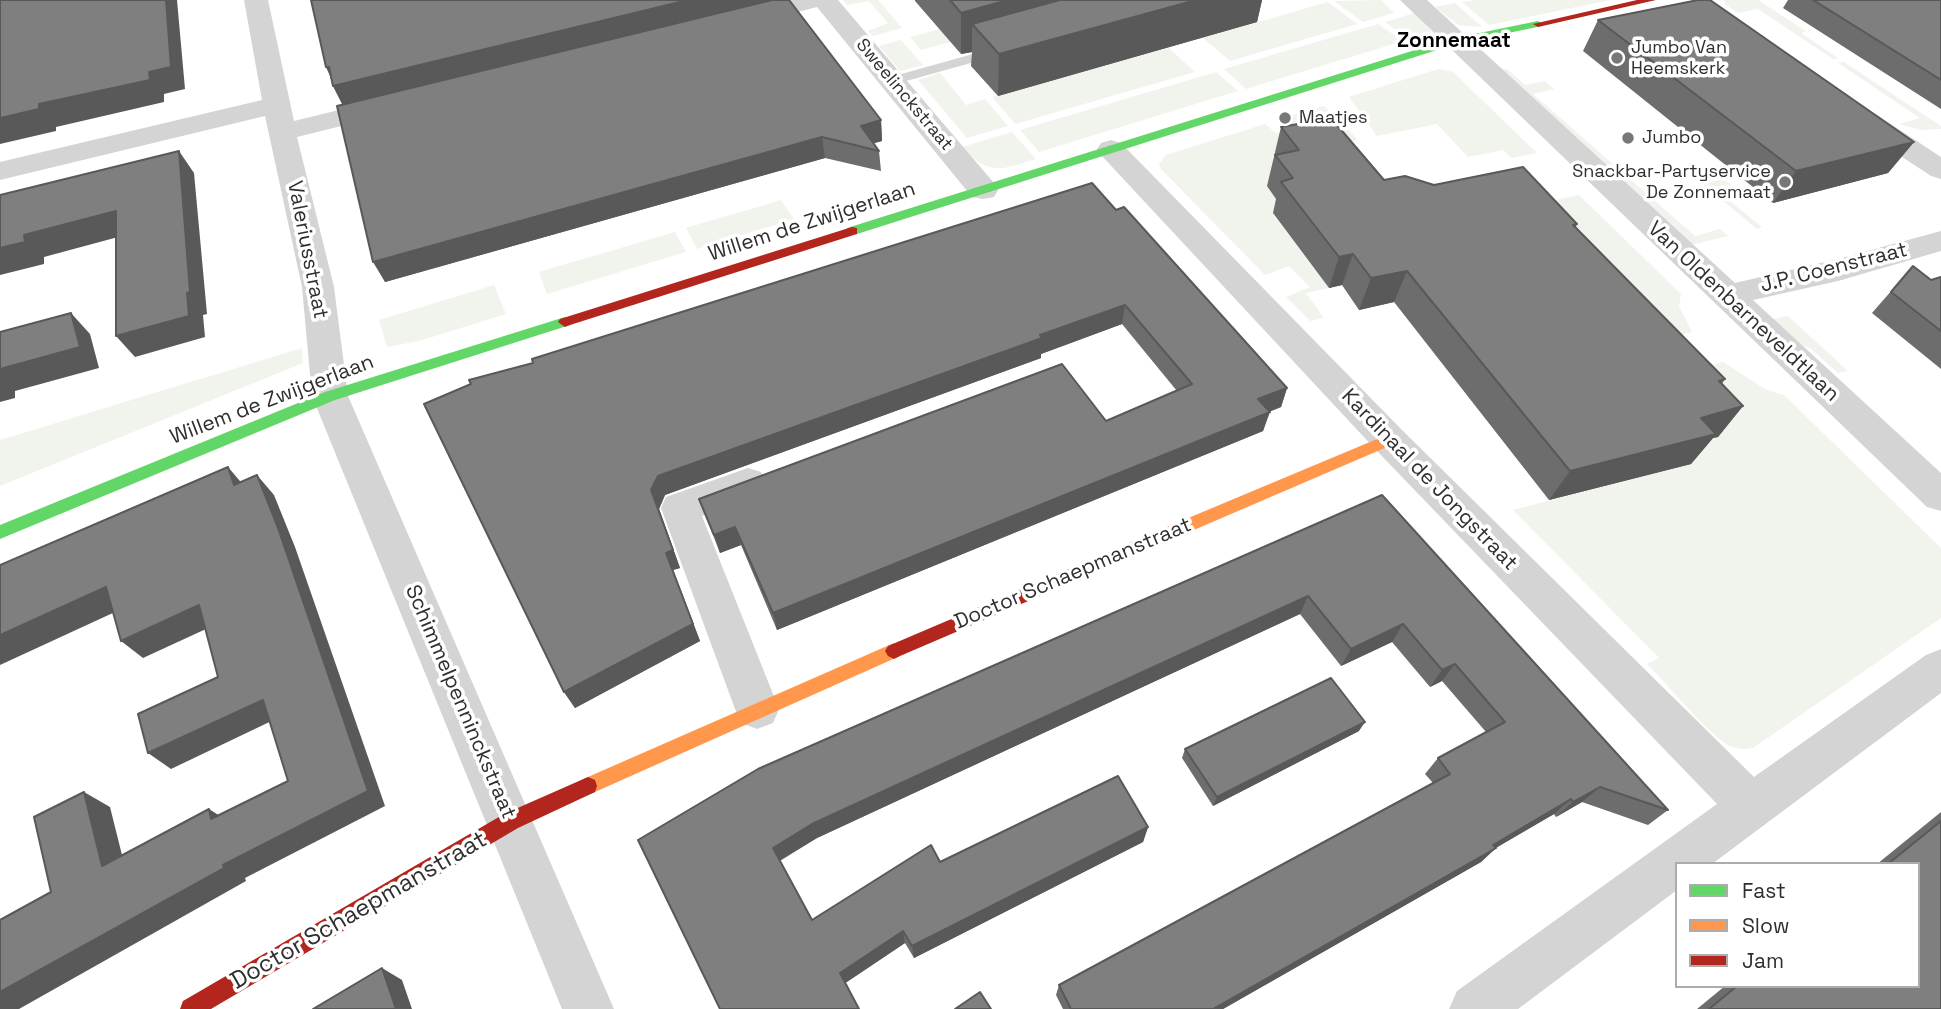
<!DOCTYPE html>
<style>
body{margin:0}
#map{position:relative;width:1941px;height:1009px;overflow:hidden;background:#fff;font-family:"Space Grotesk",sans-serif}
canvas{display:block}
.legend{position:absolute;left:1675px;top:862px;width:245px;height:126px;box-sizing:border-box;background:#fff;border:2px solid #acacac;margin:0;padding:9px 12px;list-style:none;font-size:21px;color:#2f2f2f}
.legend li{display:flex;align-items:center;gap:14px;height:35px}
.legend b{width:35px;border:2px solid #acacac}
</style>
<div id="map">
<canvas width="1941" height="1009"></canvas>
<ul class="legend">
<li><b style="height:9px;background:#63d668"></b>Fast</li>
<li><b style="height:9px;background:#ff974d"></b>Slow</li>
<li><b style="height:9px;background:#b3261e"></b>Jam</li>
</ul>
</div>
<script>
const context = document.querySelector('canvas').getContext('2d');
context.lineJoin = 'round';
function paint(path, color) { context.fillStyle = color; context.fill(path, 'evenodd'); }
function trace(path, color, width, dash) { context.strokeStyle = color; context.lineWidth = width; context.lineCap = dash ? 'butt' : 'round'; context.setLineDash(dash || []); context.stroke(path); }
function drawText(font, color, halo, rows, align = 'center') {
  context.font = font + ' "Space Grotesk",sans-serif'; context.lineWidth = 7; context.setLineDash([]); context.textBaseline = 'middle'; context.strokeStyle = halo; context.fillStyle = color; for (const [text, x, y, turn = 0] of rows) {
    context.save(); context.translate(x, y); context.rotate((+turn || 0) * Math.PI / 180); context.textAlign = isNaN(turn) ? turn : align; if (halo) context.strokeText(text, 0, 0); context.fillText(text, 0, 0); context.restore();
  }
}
const green = new Path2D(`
 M 843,0 L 878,0 L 902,28 L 873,36 L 868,31 L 888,23 L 869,1 L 847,5 Z
 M 1381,0 L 1394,13 L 1363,22 L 1334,1 Z
 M 1476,0 L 1611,0 L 1489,25 L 1462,2 Z
 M 1724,0 L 1758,0 L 1806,31 L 1801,33 L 1838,58 L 1833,59 L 1758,9 L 1738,13 L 1726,5 Z
 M 1328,2 L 1357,24 L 1230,61 L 1203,38 Z
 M 1455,3 L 1482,27 L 1458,25 L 1435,7 Z
 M 1414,13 L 1431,31 L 1429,38 L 1414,44 L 1385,22 Z
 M 1039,18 L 921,50 L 910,37 L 951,26 Z
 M 1378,24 L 1403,41 L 1246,89 L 1224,69 Z
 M 901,40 L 923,65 L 900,71 L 879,46 Z
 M 1169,48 L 1195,72 L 1015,124 L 992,97 Z
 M 1844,62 L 1941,126 L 1941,129 L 1920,130 L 1899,124 L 1920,118 L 1838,63 Z
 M 1438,69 L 1453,72 L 1537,153 L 1512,158 L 1503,150 L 1468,157 L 1437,124 L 1377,136 L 1349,97 Z
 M 1507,69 L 1525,85 L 1545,81 L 1554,89 L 1533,94 L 1695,236 L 1720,229 L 1728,236 L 1687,246 L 1500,70 Z
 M 1216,72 L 1238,91 L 1039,152 L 1020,130 Z
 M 940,73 L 966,105 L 985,99 L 1008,126 L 967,138 L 918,80 Z
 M 1324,106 L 1358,140 L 1272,157 L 1290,182 L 1285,211 L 1273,214 L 1329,288 L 1306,293 L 1324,318 L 1310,321 L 1286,297 L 1310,287 L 1289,266 L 1265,275 L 1161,169 L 1159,164 L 1166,155 L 1265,124 L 1276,133 L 1288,130 L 1283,124 L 1287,123 L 1283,118 Z
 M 1012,132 L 1036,159 C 1002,170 988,176 962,147 Z
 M 1724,179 L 1731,185 L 1716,190 L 1762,227 L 1757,229 L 1703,184 Z
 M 1579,195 L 1681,294 L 1679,306 L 1692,332 L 1639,345 L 1538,204 Z
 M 781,200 L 794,219 L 697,249 L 686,228 Z
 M 675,232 L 686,252 L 547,294 L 539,272 Z
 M 494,285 L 506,314 L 419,341 L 387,347 L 379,320 Z
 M 1788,316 L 1848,371 L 1838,373 L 1810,348 L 1793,343 L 1773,319 Z
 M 302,348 L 303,363 L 0,486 L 0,440 Z
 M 1723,362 L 1765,389 L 1784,395 L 1941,548 L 1941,618 L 1753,748 C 1743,750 1735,749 1726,744 C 1704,729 1668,685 1647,664 L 1659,658 L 1513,510 L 1690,464 L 1676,448 L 1717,436 L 1669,376 Z`);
const lane = new Path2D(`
 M 998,47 L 1005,51 L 1003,54 L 892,85 L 885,81 L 887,78 Z`);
const street = new Path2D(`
 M 244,0 L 268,0 L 294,121 L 392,97 L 402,99 L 406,105 L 402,111 L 297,137 L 334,287 L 348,396 L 614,1009 L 562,1009 L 312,396 L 302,287 L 265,116 L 0,180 L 0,162 L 262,100 Z
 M 785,0 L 838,0 L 994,183 L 998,190 L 994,197 L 983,199 L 972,197 L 817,7 L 743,26 L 734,23 L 730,18 L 734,13 Z
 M 1400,0 L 1427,0 L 1735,283 L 1838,259 L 1941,231 L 1941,251 L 1838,281 L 1753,300 L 1941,473 L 1941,511 L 1927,507 Z
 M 1864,111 L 1874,113 L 1941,157 L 1941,179 L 1931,176 L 1854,125 L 1850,119 L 1854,113 Z
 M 1111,140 L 1121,143 L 1402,430 L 1754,777 L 1926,655 L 1941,649 L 1941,693 L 1712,864 L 1677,864 L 1677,890 L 1518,1009 L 1449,1009 L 1457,991 L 1717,804 L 1376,450 L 1101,155 L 1097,149 L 1101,143 Z
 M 748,468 L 761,472 L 767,483 L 761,494 L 702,516 L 779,709 L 773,723 L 757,729 L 741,723 L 735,709 L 661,508 L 666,497 Z`);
const fast = new Path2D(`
 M 1538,21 L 1543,24 L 1542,26 L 1456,44 L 857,234 L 847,234 L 846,231 L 847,228 L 1450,39 Z
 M 565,317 L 572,322 L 570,325 L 335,400 L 0,539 L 0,525 L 325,392 Z`);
const slow = new Path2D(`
 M 1389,434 L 1397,440 L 1394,444 L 1131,557 L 1119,557 L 1117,552 L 1119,547 Z
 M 894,643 L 900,646 L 903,651 L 900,656 L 595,792 L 588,795 L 581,792 L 579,786 L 581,780 Z`);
const jam = new Path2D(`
 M 1637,0 L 1656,0 L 1538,27 L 1533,24 Z
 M 852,227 L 857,228 L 857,234 L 570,325 L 565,327 L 558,322 L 560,319 Z
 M 1125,545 L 1131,547 L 1133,552 L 1131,557 L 900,656 L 894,659 L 888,656 L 885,651 L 888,646 Z
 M 588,777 L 595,780 L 597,786 L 595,792 L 518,828 L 211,1009 L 180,1009 L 183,1001 L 504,814 Z`);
const wall = new Path2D(`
 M 915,0 L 1262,0 L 1257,22 L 998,96 L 971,66 L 972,52 L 961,54 L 915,1 Z
 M 1788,0 L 1941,0 L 1941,109 L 1783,8 Z
 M 1598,20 L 1914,142 L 1888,173 L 1773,203 L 1583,51 Z
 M 326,67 L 881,120 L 882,141 L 874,143 L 879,151 L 881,171 L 825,158 L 385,282 L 343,105 L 333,86 L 330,76 Z
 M 1281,127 L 1384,180 L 1434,185 L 1577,224 L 1576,227 L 1725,379 L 1722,384 L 1743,406 L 1718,437 L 1713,438 L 1691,464 L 1549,500 L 1394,302 L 1359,310 L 1342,285 L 1329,288 L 1273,213 L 1276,199 L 1267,186 Z
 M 1116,210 L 1287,388 L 1281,407 L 1269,412 L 1263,431 L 777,630 L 741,545 L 720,553 L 699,499 L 1106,421 L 1177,391 L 1122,324 L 1041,354 L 1041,358 L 665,495 L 659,509 L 680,568 L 673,570 L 700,641 L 575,708 L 564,692 L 424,404 Z
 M 1913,266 L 1931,280 L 1941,277 L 1941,369 L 1872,313 Z
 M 1382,495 L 1668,810 L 1648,825 L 1582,802 L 1556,817 L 1554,814 L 1496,848 L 1481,862 L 1223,1009 L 1063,1009 L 1056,995 L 1059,985 L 1433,783 L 1425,774 L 1438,758 L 1486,732 L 1442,681 L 1430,687 L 1392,642 L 1341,666 L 1300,614 L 817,838 L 780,861 L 812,920 L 940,862 L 1148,827 L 1143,842 L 914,958 L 905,943 L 845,983 L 638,840 Z
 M 1359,731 L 1213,806 L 1182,758 L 1185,749 Z
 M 1941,812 L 1941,1009 L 1697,1009 L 1725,986 L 1918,986 L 1918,864 L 1877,864 Z`);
const shadedWall = new Path2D(`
 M 166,0 L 177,0 L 185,89 L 164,94 L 164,102 L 56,127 L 56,131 L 0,144 L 0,118 L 39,104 L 149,72 Z
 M 688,0 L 774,0 L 343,106 L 333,86 L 335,85 L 326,67 Z
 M 1008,0 L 1156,0 L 972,24 L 972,52 L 961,54 L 961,13 Z
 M 1196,0 L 1262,0 L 1257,22 L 998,96 L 999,54 Z
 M 881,120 L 882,141 L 863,146 L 861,126 Z
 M 822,137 L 825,158 L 385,282 L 373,262 Z
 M 1914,142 L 1888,173 L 1773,203 L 1796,171 Z
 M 179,151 L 194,173 L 207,314 L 203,315 L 205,337 L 135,357 L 116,336 L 187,293 Z
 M 116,211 L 133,233 L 44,257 L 44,264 L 0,275 L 0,248 L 24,235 Z
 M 1353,254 L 1342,285 L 1329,288 L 1339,257 Z
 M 1407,271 L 1394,302 L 1359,310 L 1371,278 Z
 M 1125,305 L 1122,324 L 1041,354 L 1041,358 L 665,495 L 659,509 L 680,568 L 673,570 L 700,641 L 575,708 L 564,692 L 666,553 L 651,490 L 658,476 Z
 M 71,313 L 90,334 L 99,368 L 15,391 L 15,398 L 0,402 L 0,369 Z
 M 1287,388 L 1281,407 L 1252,418 L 1258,399 Z
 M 1743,406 L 1718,437 L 1713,438 L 1691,464 L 1549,500 L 1570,471 L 1701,418 Z
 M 1270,412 L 1263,431 L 777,630 L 773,613 Z
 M 228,467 L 245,487 L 234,485 Z
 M 257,475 L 274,495 L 295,547 L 385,806 L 245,878 L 246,881 L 19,1009 L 0,1009 L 0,992 L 223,865 L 368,791 Z
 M 735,527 L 741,545 L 720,553 L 714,535 Z
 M 106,587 L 128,606 L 0,665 L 0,635 Z
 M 1308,596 L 1300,614 L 817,838 L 778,861 L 773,848 L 812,824 Z
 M 199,605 L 219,623 L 143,658 L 121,641 Z
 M 1403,624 L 1392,642 L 1341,666 L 1351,649 Z
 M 1455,664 L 1442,681 L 1430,687 L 1442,670 Z
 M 263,700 L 282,716 L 171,769 L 148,753 Z
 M 1365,722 L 1359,731 L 1213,806 L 1217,797 Z
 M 1600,787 L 1582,802 L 1556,817 L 1573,802 Z
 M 84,792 L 110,807 L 128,879 L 102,866 Z
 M 1571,799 L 1554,814 L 1478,858 L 1493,845 Z
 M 209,809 L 231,823 L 211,819 Z
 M 1148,827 L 1143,842 L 914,958 L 912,946 Z
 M 1496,848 L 1481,862 L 1223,1009 L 1213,1009 Z
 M 903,931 L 905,943 L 844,984 L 840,973 Z
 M 382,968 L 402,980 L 412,1009 L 396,1009 Z`);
const building = new Path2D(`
 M 0,0 L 166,0 L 171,67 L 149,72 L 150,80 L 39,104 L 39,109 L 0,118 Z
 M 311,0 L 688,0 L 333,86 L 329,67 L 326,67 Z
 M 772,0 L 789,0 L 881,120 L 861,126 L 879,151 L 822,137 L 373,262 L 337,106 Z
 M 950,0 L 1008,0 L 961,13 Z
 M 1060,0 L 1196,0 L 999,54 L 972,24 Z
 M 1698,0 L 1710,0 L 1914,142 L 1796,171 L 1598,20 Z
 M 1813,0 L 1941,0 L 1941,80 Z
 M 1331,118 L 1384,180 L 1405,176 L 1434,185 L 1523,167 L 1577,224 L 1573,225 L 1725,379 L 1719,381 L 1743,406 L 1701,418 L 1716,434 L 1570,471 L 1407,271 L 1371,278 L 1353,254 L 1339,257 L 1281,182 L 1293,178 L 1275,155 L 1299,150 L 1281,127 Z
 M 179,151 L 190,292 L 187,293 L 189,316 L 116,336 L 116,211 L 24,235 L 25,242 L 0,248 L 0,195 Z
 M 1092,183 L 1116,210 L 1124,207 L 1287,388 L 1258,399 L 1270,412 L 773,613 L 735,527 L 714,535 L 699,499 L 1062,364 L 1106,421 L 1192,384 L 1125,305 L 1040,335 L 1042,338 L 658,476 L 651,490 L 673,550 L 666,553 L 693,624 L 564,692 L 424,404 L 471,384 L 469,380 L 533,363 L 532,359 Z
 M 1913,266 L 1931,280 L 1941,277 L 1941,331 L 1891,292 Z
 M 71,313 L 80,347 L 0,369 L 0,332 Z
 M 228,467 L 234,485 L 257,475 L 278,528 L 368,791 L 223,865 L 224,868 L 0,992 L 0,920 L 51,892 L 34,817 L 84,792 L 102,866 L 209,809 L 211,819 L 288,781 L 263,700 L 148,753 L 138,714 L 218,677 L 199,605 L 121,641 L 106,587 L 0,635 L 0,565 Z
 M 1382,495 L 1668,810 L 1600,787 L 1573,802 L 1571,799 L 1493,845 L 1496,848 L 1213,1009 L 1071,1009 L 1059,985 L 1450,774 L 1438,758 L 1505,722 L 1455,664 L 1442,670 L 1403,624 L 1351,649 L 1308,596 L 812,824 L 773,848 L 812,920 L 931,845 L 940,862 L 1118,776 L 1148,827 L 912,946 L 903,931 L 840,973 L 859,1009 L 720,1009 L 638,840 L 758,769 Z
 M 1331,678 L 1365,722 L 1217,797 L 1185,749 Z
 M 1941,821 L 1941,1009 L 1709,1009 L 1737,986 L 1918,986 L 1918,864 L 1888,864 Z
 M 382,968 L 396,1009 L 313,1009 Z
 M 980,992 L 991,1009 L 955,1009 Z`);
const markers = [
 [1617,58,7,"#787878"],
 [1285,118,7,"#787878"],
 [1628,138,7,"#787878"],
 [1785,182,7,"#787878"]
];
const farPoinames = [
 ["Jumbo Van",1631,48],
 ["Heemskerk",1631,69],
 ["Maatjes",1299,118],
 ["Jumbo",1642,138],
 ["Snackbar-Partyservice",1771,172,"right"],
 ["De Zonnemaat",1771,193,"right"]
];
const farStreetnames = [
 ["Sweelinckstraat",904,95,50]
];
const farQuarternames = [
 ["Zonnemaat",1454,41]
];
const streetNames = [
 ["Willem de Zwijgerlaan",812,222,-18],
 ["Valeriusstraat",307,250,79],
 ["J.P. Coenstraat",1834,268,-14],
 ["Van Oldenbarneveldtlaan",1743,312,43],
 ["Willem de Zwijgerlaan",272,400,-21],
 ["Kardinaal de Jongstraat",1429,480,46],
 ["Doctor Schaepmanstraat",1073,574,-23],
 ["Schimmelpenninckstraat",460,702,67]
];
const nearStreetnames = [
 ["Doctor Schaepmanstraat",359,911,-30]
];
paint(green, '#f0f4ed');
paint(lane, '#d4d4d4');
paint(street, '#d4d4d4');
paint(fast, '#63d668');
paint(slow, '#ff974d');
paint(jam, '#b3261e');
paint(wall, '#6d6d6d');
paint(shadedWall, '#595959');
paint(building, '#7f7f7f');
trace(building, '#595959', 2);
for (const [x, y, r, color] of markers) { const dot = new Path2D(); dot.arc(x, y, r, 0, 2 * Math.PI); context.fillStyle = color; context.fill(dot); trace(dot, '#fff', 2.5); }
drawText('18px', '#2f2f2f', '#fff', farPoinames, 'left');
drawText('18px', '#2f2f2f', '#fff', farStreetnames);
drawText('bold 21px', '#000', '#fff', farQuarternames);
drawText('21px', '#2f2f2f', '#fff', streetNames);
drawText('24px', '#2f2f2f', '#fff', nearStreetnames);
</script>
